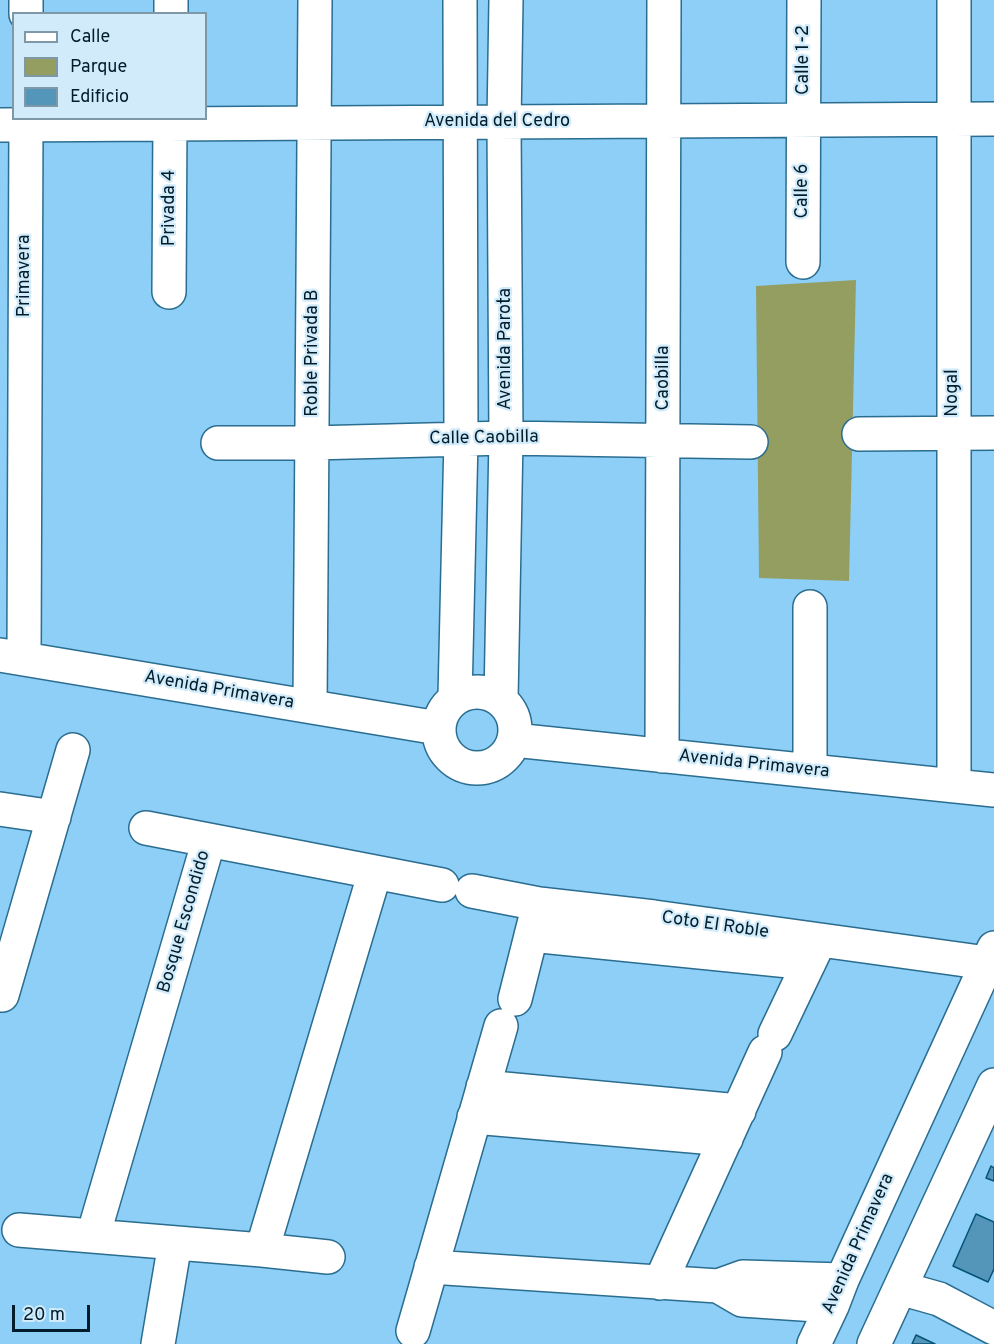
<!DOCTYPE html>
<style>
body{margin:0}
#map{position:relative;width:994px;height:1344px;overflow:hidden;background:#8dcff6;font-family:Overpass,sans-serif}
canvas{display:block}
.legend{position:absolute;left:12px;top:12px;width:195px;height:108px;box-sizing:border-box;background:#d1ebfa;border:2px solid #7e98a7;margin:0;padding:8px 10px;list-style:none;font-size:18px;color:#011c2a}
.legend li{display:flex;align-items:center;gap:12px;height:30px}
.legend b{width:30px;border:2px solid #7e98a7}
.scale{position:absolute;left:12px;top:1305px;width:78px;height:27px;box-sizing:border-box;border:3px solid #011c2a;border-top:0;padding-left:8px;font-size:18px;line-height:21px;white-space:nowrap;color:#011c2a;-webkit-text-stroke:4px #d1ebfa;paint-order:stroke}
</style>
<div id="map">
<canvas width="994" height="1344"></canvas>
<ul class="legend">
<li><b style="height:8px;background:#fff"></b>Calle</li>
<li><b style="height:16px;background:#959e61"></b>Parque</li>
<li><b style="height:16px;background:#5496ba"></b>Edificio</li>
</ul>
<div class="scale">20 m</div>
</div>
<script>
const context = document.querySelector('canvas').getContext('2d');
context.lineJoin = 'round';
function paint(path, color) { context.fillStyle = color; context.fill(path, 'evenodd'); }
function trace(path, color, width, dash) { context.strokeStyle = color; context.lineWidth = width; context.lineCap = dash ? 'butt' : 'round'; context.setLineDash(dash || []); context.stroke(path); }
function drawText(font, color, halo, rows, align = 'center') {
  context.font = font + ' Overpass,sans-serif'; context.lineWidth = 4.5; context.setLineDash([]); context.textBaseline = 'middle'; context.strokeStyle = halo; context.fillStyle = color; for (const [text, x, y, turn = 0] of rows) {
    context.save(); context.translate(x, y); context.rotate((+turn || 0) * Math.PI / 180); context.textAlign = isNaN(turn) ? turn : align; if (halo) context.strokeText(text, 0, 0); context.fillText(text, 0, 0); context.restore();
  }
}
const green = new Path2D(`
 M 856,280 L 849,581 L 759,578 L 756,286 Z`);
const building = new Path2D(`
 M 991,1166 L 994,1168 L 994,1181 L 986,1178 Z
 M 976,1214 L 994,1222 L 994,1269 L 988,1282 L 953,1266 Z
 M 916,1335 L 935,1344 L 912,1344 Z`);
const minor = new Path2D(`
 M 954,0 L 954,786
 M 26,14 L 26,0
 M 171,14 L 171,0
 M 0,125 L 994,119
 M 803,262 L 804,0
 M 169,292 L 170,118
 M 859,434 L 994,433
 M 218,443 L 312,443 L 506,438 L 751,442
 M 810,607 L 810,771
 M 0,655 L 438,728
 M 24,658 L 26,118
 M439 730a38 38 0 1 1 76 0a38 38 0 1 1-76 0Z
 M 455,697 L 461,439 L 460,0
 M 501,699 L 506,438 L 504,122 L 506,0
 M 310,706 L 315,0
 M 514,740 L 994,790
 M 662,756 L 664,0
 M 0,809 L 54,817
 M 146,828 L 442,885
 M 472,891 L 539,904
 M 531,935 L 809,963
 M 2,995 L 73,750
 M 515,999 L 539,904 L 654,917 L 987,963 L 994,966
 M 775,1034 L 817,946
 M 483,1087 L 739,1111
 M 474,1117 L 726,1139
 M 19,1230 L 262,1250 L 328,1257
 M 93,1236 L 209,840
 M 262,1250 L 375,872
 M 431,1267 L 718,1286 L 743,1277 L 842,1280
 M 660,1283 L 765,1052
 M 718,1286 L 742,1300 L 832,1306
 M 900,1288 L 939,1299 L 994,1328
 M 413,1331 L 501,1026
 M 158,1344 L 175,1243
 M 814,1344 L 832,1306 L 842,1280 L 994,948
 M 874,1344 L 994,1085`);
const streetNames = [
 ["Calle 1-2",804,60,-90],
 ["Avenida del Cedro",497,122],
 ["Calle 6",803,191,-90],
 ["Privada 4",170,208,-90],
 ["Primavera",25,276,-90],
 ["Avenida Parota",506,349,-90],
 ["Roble Privada B",313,353,-90],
 ["Caobilla",664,378,-90],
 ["Nogal",953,393,-90],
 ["Calle Caobilla",484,439,-1],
 ["Avenida Primavera",219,691,10],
 ["Avenida Primavera",754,765,6],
 ["Bosque Escondido",185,922,-74],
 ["Coto El Roble",715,926,8],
 ["Avenida Primavera",859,1244,-66]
];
paint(green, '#959e61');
paint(building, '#5496ba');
trace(building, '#045374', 1.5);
trace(minor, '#2a6d90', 36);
trace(minor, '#fff', 33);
drawText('18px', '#011c2a', '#d1ebfa', streetNames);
</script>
